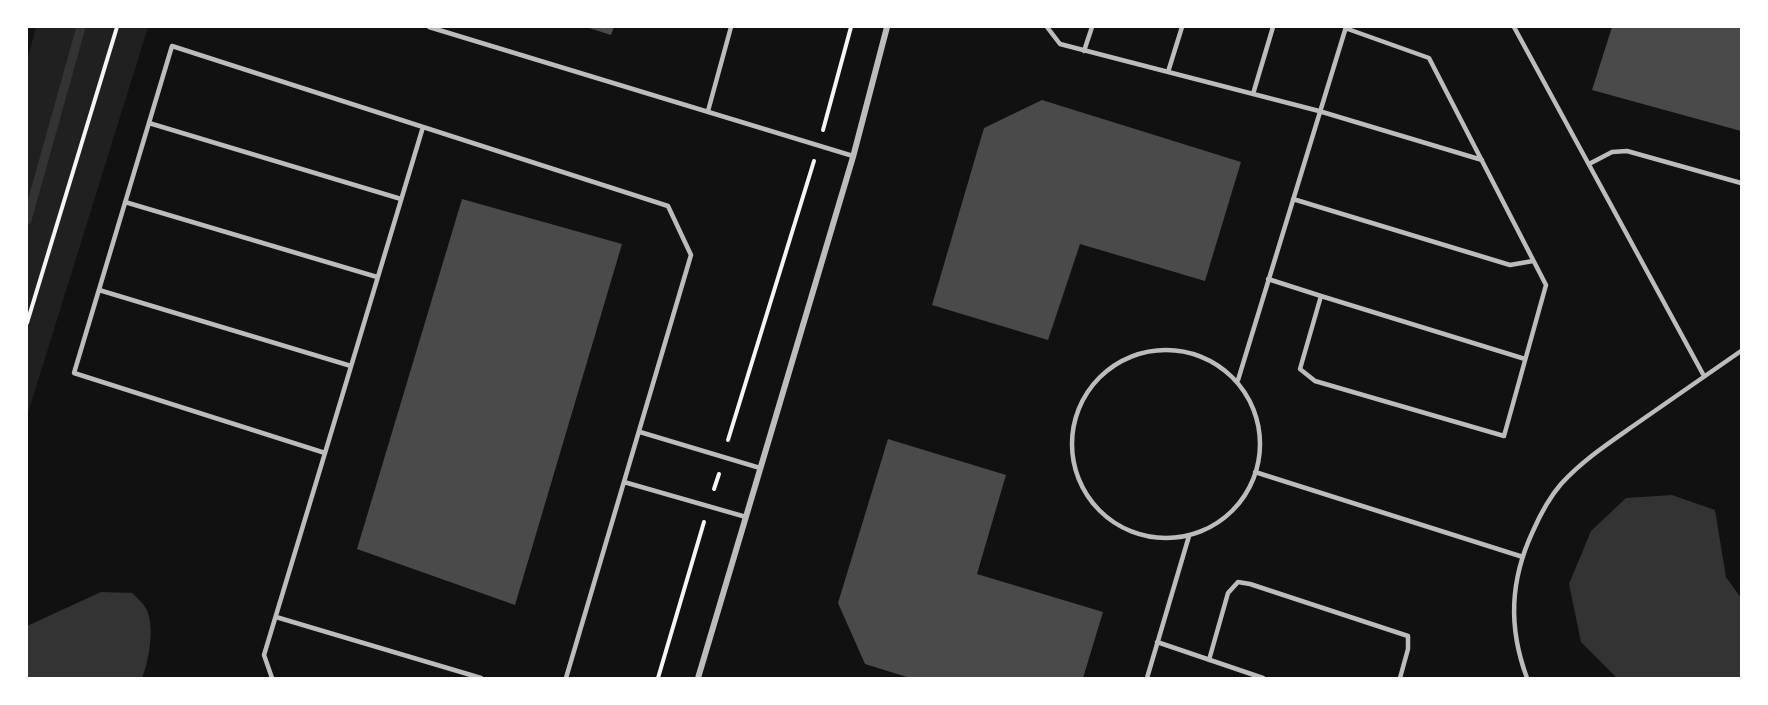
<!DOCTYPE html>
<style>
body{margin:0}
#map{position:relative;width:1768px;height:705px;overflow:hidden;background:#111;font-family:"Titillium Web",sans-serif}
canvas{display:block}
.frame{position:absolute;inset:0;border:28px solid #fff;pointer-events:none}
</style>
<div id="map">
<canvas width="1768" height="705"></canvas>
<div class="frame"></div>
</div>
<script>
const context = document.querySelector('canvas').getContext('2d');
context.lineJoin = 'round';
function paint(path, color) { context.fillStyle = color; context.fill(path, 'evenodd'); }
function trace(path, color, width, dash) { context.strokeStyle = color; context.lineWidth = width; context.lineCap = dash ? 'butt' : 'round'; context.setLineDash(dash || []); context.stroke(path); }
const green = new Path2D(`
 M 36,27 L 148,27 L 27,416 L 27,61 Z`);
const water = new Path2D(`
 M 1672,495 L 1715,510 L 1726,577 L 1741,598 L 1741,678 L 1617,678 L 1581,642 L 1569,584 L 1591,531 L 1626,498 Z
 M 101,592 L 132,593 C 136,597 142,602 145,607 C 156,622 149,662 142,678 L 27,678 L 27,626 Z`);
const stream = new Path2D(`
 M 27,220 L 81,27`);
const building = new Path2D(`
 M 586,27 L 614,27 L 611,35 Z
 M 1612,27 L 1741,27 L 1741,131 L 1592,90 Z
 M 1042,100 L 1241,162 L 1205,281 L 1080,244 L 1048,340 L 932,305 L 984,128 Z
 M 462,199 L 622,244 L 515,605 L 357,549 Z
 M 888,439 L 1006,475 L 977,574 L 1103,612 L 1083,678 L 910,678 L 865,664 L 838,603 Z`);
const path = new Path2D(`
 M 823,130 L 851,27
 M 27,323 L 117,27
 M 728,440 L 814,161
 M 714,489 L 719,474
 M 658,678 L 704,522`);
const service = new Path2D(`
 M 429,27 L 853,156
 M 1047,27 L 1060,44 L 1319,111 L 1482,160
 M 1514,27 L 1704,376
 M 1084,51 L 1092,27
 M 1168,72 L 1182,27
 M 1253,94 L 1273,27
 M 708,111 L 731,27
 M 149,123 L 401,199
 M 1589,164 L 1612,152 L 1627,151 L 1741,183
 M 1293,199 L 1510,265 L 1533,261
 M 125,202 L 377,277
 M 1268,279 L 1321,296 L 1300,369 L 1315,381 L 1504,436 L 1546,285 L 1429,58 L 1345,28
 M 99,290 L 351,366
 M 1321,296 L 1525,359
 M1072 444a94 94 0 1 1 188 0a94 94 0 1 1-188 0Z
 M 1238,380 L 1346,27
 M 640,432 L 760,468
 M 325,453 L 423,127
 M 1255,472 L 1523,557
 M 624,482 L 746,517
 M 276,617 L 481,678
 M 1157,642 L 1263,678
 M 1209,660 L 1228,593 L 1238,582 L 1250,584 L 1408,636 L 1408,649 L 1400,678
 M 272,678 L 264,655 L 325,453 L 74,373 L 172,46 L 668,206 L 691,255 L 566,678
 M 1147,678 L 1189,536
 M 1527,678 C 1508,627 1510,580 1533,531 C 1540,515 1549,498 1561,484 C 1583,460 1609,443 1636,424 C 1671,400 1706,375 1741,351`);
const minor = new Path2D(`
 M 698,678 L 853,157 L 887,27`);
paint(green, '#202020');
paint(water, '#333');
trace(stream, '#333', 9);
paint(building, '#4a4a4a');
trace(path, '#f5f5f5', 4);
trace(service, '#bcbcbc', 4.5);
trace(minor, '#bcbcbc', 6);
</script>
